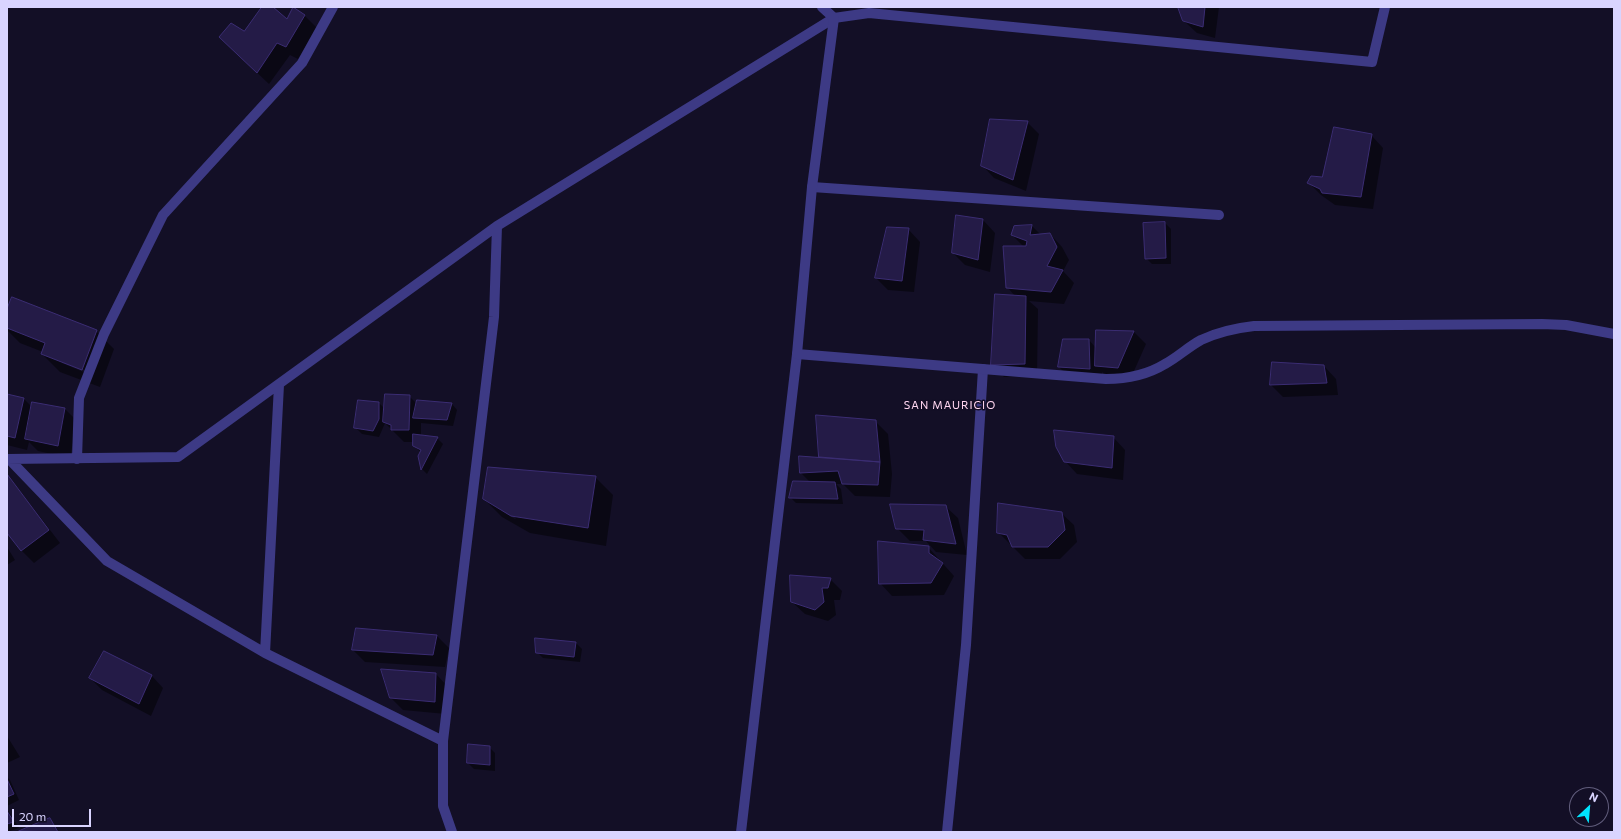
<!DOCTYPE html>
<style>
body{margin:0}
#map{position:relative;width:1621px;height:839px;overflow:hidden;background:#130f26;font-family:Commissioner,sans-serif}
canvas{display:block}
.frame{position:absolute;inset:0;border:8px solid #d9d4ff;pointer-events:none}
.north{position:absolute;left:1569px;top:787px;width:40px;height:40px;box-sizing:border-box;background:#130f26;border:1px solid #625e7d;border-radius:50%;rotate:26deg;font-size:11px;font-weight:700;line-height:16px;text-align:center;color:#d9d4ff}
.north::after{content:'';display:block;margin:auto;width:14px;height:18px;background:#00e5ff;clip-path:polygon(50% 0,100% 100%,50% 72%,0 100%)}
.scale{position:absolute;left:12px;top:809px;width:79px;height:18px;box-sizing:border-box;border:2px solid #d9d4ff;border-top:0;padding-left:5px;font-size:12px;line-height:14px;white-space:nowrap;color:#d9d4ff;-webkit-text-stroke:3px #130f26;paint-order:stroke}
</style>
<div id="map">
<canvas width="1621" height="839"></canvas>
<div class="frame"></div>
<div class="north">N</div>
<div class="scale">20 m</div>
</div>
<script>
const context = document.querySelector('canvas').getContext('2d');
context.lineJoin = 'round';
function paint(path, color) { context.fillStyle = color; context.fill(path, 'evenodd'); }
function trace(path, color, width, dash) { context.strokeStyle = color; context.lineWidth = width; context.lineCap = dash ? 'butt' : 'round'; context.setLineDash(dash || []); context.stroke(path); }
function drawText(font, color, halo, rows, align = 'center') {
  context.font = font + ' Commissioner,sans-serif'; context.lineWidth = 3; context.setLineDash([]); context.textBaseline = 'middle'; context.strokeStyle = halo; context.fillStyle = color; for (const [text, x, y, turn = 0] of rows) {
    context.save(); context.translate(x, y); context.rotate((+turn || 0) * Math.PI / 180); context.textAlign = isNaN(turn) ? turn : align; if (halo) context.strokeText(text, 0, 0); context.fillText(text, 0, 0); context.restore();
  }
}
const shadow = new Path2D(`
 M 263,7 L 271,7 L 288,20 L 305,16 L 317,28 L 298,59 L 290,55 L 269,84 L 232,49 Z
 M 1179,7 L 1219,7 L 1215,38 L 1197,33 L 1184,21 Z
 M 1027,122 L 1039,134 L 1026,191 L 994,178 L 982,165 Z
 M 1371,135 L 1383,148 L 1373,209 L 1335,205 L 1321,195 L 1309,183 L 1323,178 Z
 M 983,220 L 995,233 L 990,272 L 965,265 L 953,253 Z
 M 1165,223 L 1171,229 L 1171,264 L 1152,264 L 1146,258 Z
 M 1032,226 L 1041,235 L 1050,234 L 1062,247 L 1069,260 L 1063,271 L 1074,283 L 1064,304 L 1029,301 L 1038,309 L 1037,376 L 1004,377 L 992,364 L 1015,296 L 1007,287 L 1024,247 L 1012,235 Z
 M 908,229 L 920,242 L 914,292 L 888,290 L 876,278 Z
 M 7,312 L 96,331 L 114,349 L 100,387 L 60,372 L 42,354 L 43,352 L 20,343 L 7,330 ZM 62,361 L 87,371 L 86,373 L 62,363 Z
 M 1096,331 L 1134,332 L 1146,344 L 1130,380 L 1108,378 L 1102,372 L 1102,380 L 1071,379 L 1059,367 L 1064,340 L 1089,340 L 1096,348 Z
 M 1324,366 L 1336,379 L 1338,395 L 1283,397 L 1271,385 Z
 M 7,395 L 24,399 L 32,407 L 33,403 L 65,409 L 77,421 L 70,458 L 38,451 L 29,442 L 27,450 L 7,445 Z
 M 409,396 L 417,404 L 452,404 L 457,410 L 453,426 L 421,423 L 421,436 L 437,438 L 443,444 L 427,474 L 422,469 L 420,456 L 421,452 L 414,446 L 414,442 L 404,442 L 385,423 L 379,437 L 362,434 L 356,428 L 379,403 L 385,409 Z
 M 817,416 L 875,421 L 888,434 L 892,474 L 890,497 L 855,496 L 843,484 L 836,484 L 841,489 L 843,504 L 796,503 L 790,497 L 810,482 L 801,473 L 800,457 L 820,458 Z
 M 1113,437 L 1125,450 L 1123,480 L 1077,474 L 1065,461 Z
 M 7,474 L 60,543 L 34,563 L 22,551 L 7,531 Z
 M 595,477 L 613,495 L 606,546 L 530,533 L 502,517 L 484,499 ZM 502,509 L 516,518 L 515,519 L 502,511 Z
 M 945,506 L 958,518 L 967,555 L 936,552 L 926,541 L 910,541 L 897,528 Z
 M 1061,513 L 1074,525 L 1077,542 L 1060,559 L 1025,559 L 998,532 Z
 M 7,547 L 15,560 L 7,565 Z
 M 928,547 L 954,576 L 944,595 L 892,596 L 880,583 Z
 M 830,579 L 842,591 L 840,600 L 834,600 L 836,615 L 828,621 L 805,614 L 792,602 Z
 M 356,629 L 437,636 L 449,648 L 445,667 L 365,662 L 353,650 Z
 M 576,643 L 582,649 L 580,662 L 543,658 L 537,652 Z
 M 382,670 L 436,674 L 448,687 L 446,714 L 403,710 L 391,698 Z
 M 151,675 L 163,688 L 151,716 L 102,690 L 90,678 Z
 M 7,736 L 20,757 L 7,763 Z
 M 489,747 L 495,753 L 495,771 L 474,769 L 468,763 Z
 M 7,777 L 10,780 L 19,800 L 7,806 Z
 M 7,810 L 9,812 L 19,828 L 7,832 Z
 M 50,819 L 59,832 L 21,832 Z`);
const building = new Path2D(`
 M 262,7 L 273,7 L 287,19 L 293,7 L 305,15 L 286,47 L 277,43 L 257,73 L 219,37 L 231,23 L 244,31 Z
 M 1178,7 L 1205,7 L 1203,27 L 1183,21 Z
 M 990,119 L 1028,121 L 1013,180 L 981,166 Z
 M 1334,127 L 1372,134 L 1361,197 L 1322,193 L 1320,189 L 1307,183 L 1311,176 L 1322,177 Z
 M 956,215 L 983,219 L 978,260 L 952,253 Z
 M 1165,222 L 1166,258 L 1145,259 L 1143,223 Z
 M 1032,225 L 1030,235 L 1050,233 L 1057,247 L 1047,266 L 1063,270 L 1051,292 L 1006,288 L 1003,246 L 1026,246 L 1027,241 L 1011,235 L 1014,226 Z
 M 887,227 L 909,228 L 902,281 L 875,278 Z
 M 995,294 L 1026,296 L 1025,364 L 991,365 Z
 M 12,297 L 97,330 L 82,370 L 41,354 L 45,343 L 7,328 L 7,309 Z
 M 1096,330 L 1134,331 L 1118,368 L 1095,366 Z
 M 1063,339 L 1089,339 L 1090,369 L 1058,367 Z
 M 1272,362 L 1324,365 L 1327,383 L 1270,385 Z
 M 7,394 L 24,398 L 15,438 L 7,436 Z
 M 385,394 L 410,395 L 409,430 L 391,430 L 391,425 L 383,422 Z
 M 358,400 L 379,402 L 379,419 L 373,431 L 354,428 Z
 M 417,400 L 452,403 L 447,420 L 413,418 Z
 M 32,402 L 65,408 L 58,446 L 25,439 Z
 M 816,415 L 876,420 L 880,462 L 819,457 Z
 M 1054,430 L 1114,436 L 1112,468 L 1064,462 L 1056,447 Z
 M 413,434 L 438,437 L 421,470 L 418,456 L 421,450 L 413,446 Z
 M 799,456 L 880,462 L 878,485 L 842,484 L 838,471 L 800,473 Z
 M 488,467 L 596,476 L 588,528 L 511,516 L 483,499 Z
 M 7,474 L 49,530 L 21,551 L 7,533 Z
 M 793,481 L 835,482 L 838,499 L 789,498 Z
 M 998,503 L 1062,512 L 1065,530 L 1048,547 L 1012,547 L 1007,535 L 997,533 Z
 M 890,504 L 946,505 L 956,544 L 923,540 L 924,530 L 896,529 Z
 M 878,541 L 929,546 L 929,553 L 943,563 L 931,583 L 879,584 Z
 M 790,575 L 831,578 L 828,588 L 822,588 L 824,602 L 815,610 L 791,602 Z
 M 356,628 L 437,635 L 433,655 L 352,650 Z
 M 535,638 L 576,642 L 574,657 L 536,653 Z
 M 104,651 L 152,675 L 139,704 L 89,678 Z
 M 381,669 L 436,673 L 435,702 L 390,698 Z
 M 468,744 L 490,746 L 490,765 L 467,763 Z
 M 7,779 L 14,794 L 7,797 Z
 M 7,811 L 14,822 L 7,824 Z
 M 50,818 L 58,832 L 19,831 Z`);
const minor = new Path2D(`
 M 812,187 L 1219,215
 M 7,459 L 178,457 L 497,226 L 834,18 L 869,13 L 1372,62 L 1385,7
 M 9,459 L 107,561 L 265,653 L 443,741
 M 77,459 L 79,398 L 104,334 L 163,215 L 302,63 L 333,7
 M 265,653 L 279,385
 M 452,832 L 443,806 L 443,741 L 494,317 L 497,226
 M 741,832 L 797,354
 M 947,832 L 966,645 L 983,369`);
const tertiary = new Path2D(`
 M 822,7 L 834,18 L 812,187 L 797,354 L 1106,379 C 1127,379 1147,375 1165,364 C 1178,357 1188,347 1201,340 C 1218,332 1236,328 1254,326 L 1542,324 L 1566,325 L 1614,334`);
const neighbourhoodNames = [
 ["SAN MAURICIO",950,405]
];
paint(shadow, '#0007');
paint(building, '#241b47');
trace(building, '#3b2d73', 1);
trace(minor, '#3d3a85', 10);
trace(tertiary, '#3d3a85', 10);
context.letterSpacing = '1px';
drawText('11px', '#ffd6f0', '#130f26', neighbourhoodNames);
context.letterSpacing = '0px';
</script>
